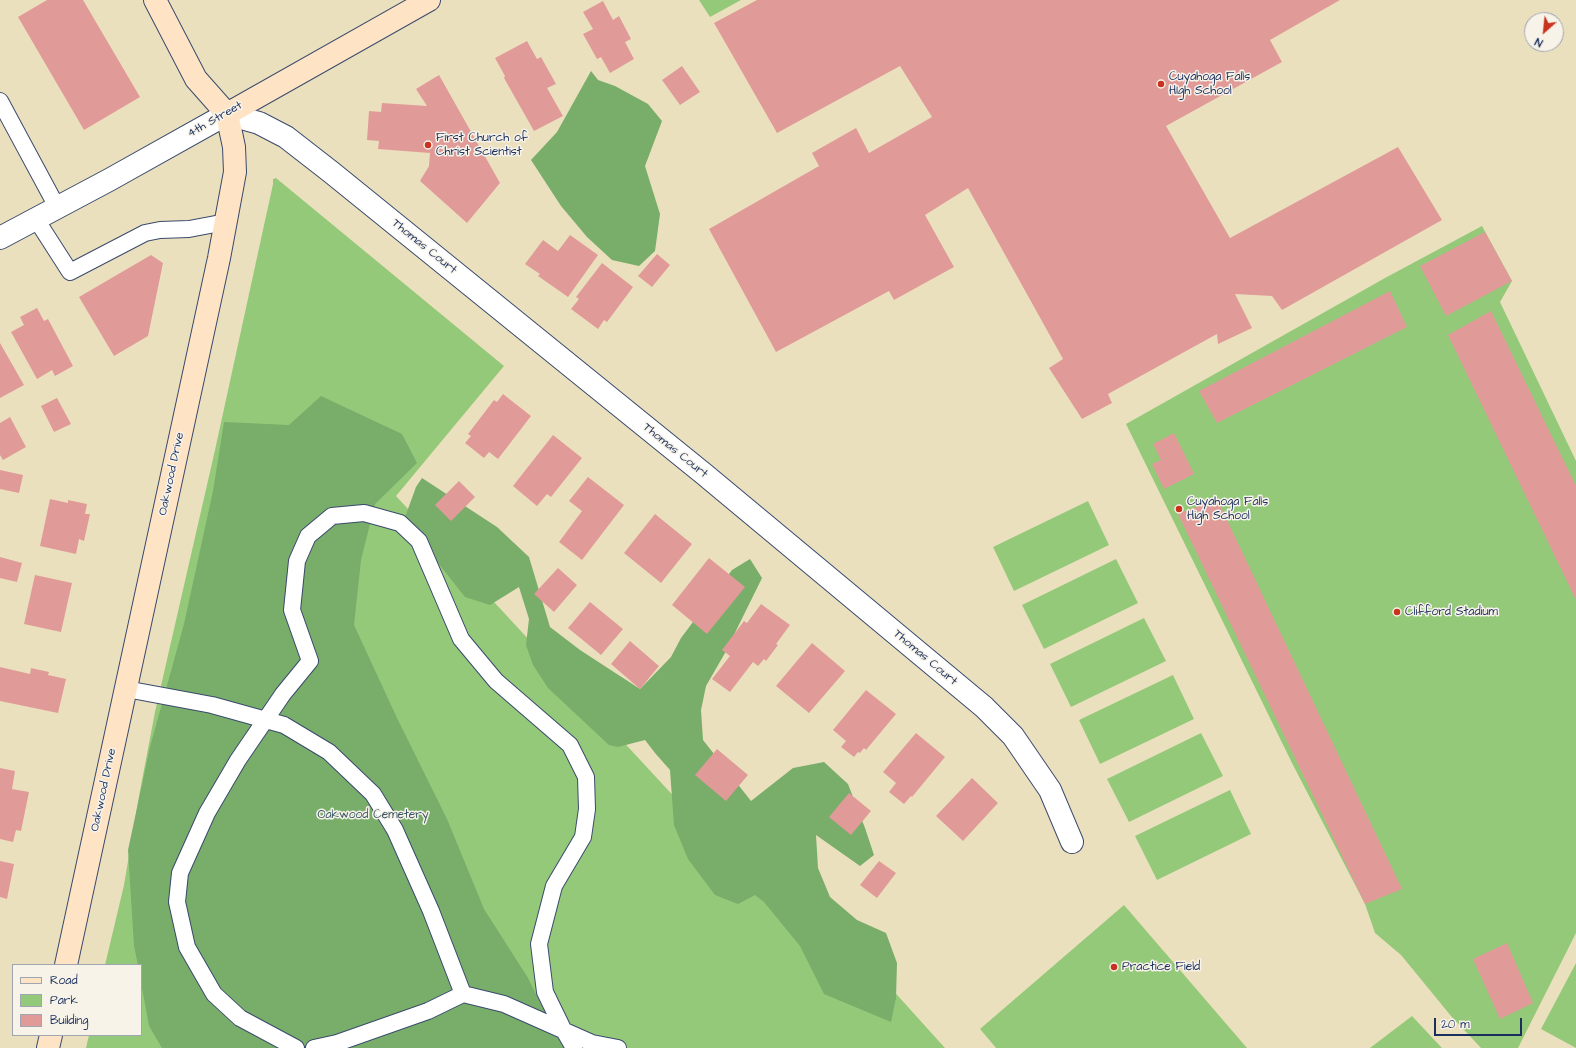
<!DOCTYPE html>
<style>
body{margin:0}
#map{position:relative;width:1576px;height:1048px;overflow:hidden;background:#ebe0be;font-family:"Architects Daughter",sans-serif}
canvas{display:block}
.legend{position:absolute;left:12px;top:964px;width:130px;height:72px;box-sizing:border-box;background:#f7f3e8;border:1px solid #9fa5b1;margin:0;padding:5px 7px;list-style:none;font-size:12px;color:#1b2f5e}
.legend li{display:flex;align-items:center;gap:8px;height:20px}
.legend b{width:20px;border:1px solid #9fa5b1}
.north{position:absolute;left:1524px;top:12px;width:40px;height:40px;box-sizing:border-box;background:#f7f3e8;border:1px solid #9fa5b1;border-radius:50%;rotate:207deg;font-size:11px;font-weight:700;line-height:16px;text-align:center;color:#1b2f5e}
.north::after{content:'';display:block;margin:auto;width:14px;height:18px;background:#c8321e;clip-path:polygon(50% 0,100% 100%,50% 72%,0 100%)}
.scale{position:absolute;left:1434px;top:1018px;width:88px;height:18px;box-sizing:border-box;border:2px solid #1b2f5e;border-top:0;padding-left:5px;font-size:12px;line-height:14px;white-space:nowrap;color:#1b2f5e;-webkit-text-stroke:3px #f7f3e8;paint-order:stroke}
</style>
<div id="map">
<canvas width="1576" height="1048"></canvas>
<ul class="legend">
<li><b style="height:5px;background:#fee4c5"></b>Road</li>
<li><b style="height:11px;background:#95c97a"></b>Park</li>
<li><b style="height:11px;background:#e09b99"></b>Building</li>
</ul>
<div class="north">N</div>
<div class="scale">20 m</div>
</div>
<script>
const context = document.querySelector('canvas').getContext('2d');
context.lineJoin = 'round';
function paint(path, color) { context.fillStyle = color; context.fill(path, 'evenodd'); }
function trace(path, color, width, dash) { context.strokeStyle = color; context.lineWidth = width; context.lineCap = dash ? 'butt' : 'round'; context.setLineDash(dash || []); context.stroke(path); }
function drawText(font, color, halo, rows, align = 'center') {
  context.font = font + ' "Architects Daughter",sans-serif'; context.lineWidth = 3; context.setLineDash([]); context.textBaseline = 'middle'; context.strokeStyle = halo; context.fillStyle = color; for (const [text, x, y, turn = 0] of rows) {
    context.save(); context.translate(x, y); context.rotate((+turn || 0) * Math.PI / 180); context.textAlign = isNaN(turn) ? turn : align; if (halo) context.strokeText(text, 0, 0); context.fillText(text, 0, 0); context.restore();
  }
}
const green = new Path2D(`
 M 699,0 L 741,0 L 710,17 Z
 M 276,178 L 504,366 L 396,496 L 852,989 L 871,966 L 945,1048 L 86,1048 L 89,1035 L 141,1035 L 141,965 L 105,965 L 124,885 L 139,796 L 155,712 L 215,450 L 273,184 L 273,179 Z
 M 1482,226 L 1512,281 L 1500,302 L 1576,461 L 1576,933 L 1518,1048 L 1481,1048 L 1451,1016 L 1401,955 L 1375,933 L 1365,904 L 1292,763 L 1126,424 L 1385,278 Z
 M 1088,501 L 1109,545 L 1014,591 L 993,547 Z
 M 1116,559 L 1138,603 L 1044,649 L 1022,605 Z
 M 1144,618 L 1166,661 L 1071,707 L 1050,664 Z
 M 1173,675 L 1194,719 L 1100,764 L 1079,720 Z
 M 1201,733 L 1223,776 L 1129,822 L 1107,779 Z
 M 1230,790 L 1251,834 L 1157,880 L 1135,836 Z
 M 1124,905 L 1247,1048 L 996,1048 L 980,1029 Z
 M 1576,963 L 1576,1048 L 1541,1029 Z
 M 1412,1016 L 1442,1048 L 1370,1048 Z`);
const forest = new Path2D(`
 M 591,71 L 598,80 L 615,86 L 648,104 L 662,121 L 645,166 L 660,214 L 655,251 L 639,266 L 612,260 L 587,237 L 561,206 L 531,160 L 557,132 Z
 M 321,396 L 402,434 L 417,463 L 375,504 L 361,560 L 354,625 L 397,718 L 447,819 L 484,909 L 528,978 L 555,1033 L 583,1048 L 162,1048 L 149,1026 L 141,982 L 141,965 L 138,965 L 134,946 L 128,850 L 150,747 L 184,624 L 213,491 L 224,422 L 289,425 Z
 M 422,478 L 497,527 L 529,557 L 550,627 L 580,650 L 640,689 L 671,657 L 681,638 L 732,570 L 750,559 L 762,578 L 725,653 L 706,686 L 701,710 L 703,740 L 751,801 L 793,768 L 824,762 L 848,784 L 865,828 L 874,855 L 860,866 L 816,835 L 818,868 L 830,897 L 857,920 L 886,933 L 897,963 L 896,998 L 891,1022 L 824,994 L 800,946 L 764,902 L 755,895 L 738,904 L 715,895 L 688,859 L 674,825 L 670,770 L 655,753 L 645,740 L 618,747 L 609,745 L 548,688 L 533,665 L 526,645 L 529,619 L 519,587 L 490,605 L 465,597 L 404,520 L 416,487 Z`);
const building = new Path2D(`
 M 47,0 L 83,0 L 140,97 L 84,130 L 18,17 Z
 M 757,0 L 1340,0 L 1270,40 L 1282,62 L 1166,126 L 1230,238 L 1398,147 L 1442,220 L 1282,310 L 1272,296 L 1235,294 L 1252,328 L 1218,344 L 1217,334 L 1108,394 L 1112,403 L 1082,419 L 1049,368 L 1063,359 L 968,188 L 925,215 L 954,267 L 894,300 L 889,291 L 776,352 L 709,229 L 819,166 L 812,153 L 856,128 L 869,153 L 932,117 L 900,66 L 777,133 L 714,23 Z
 M 603,1 L 613,20 L 619,16 L 631,39 L 625,42 L 634,59 L 610,73 L 601,57 L 597,59 L 583,34 L 593,29 L 583,12 Z
 M 527,41 L 537,59 L 541,57 L 556,84 L 547,88 L 563,116 L 534,131 L 504,78 L 505,76 L 495,58 Z
 M 682,66 L 700,92 L 680,105 L 662,80 Z
 M 439,75 L 500,183 L 467,223 L 420,181 L 429,166 L 430,153 L 378,149 L 379,141 L 367,140 L 369,111 L 381,112 L 382,103 L 427,106 L 416,89 Z
 M 1485,232 L 1512,281 L 1446,316 L 1420,266 Z
 M 570,235 L 598,255 L 568,297 L 538,276 L 540,274 L 525,264 L 543,240 L 558,251 Z
 M 657,254 L 670,265 L 652,287 L 638,276 Z
 M 151,255 L 163,263 L 148,336 L 114,356 L 79,297 Z
 M 602,263 L 633,287 L 607,322 L 604,320 L 598,329 L 571,309 L 579,299 L 576,297 Z
 M 1390,291 L 1407,327 L 1217,423 L 1199,391 Z
 M 37,308 L 44,321 L 48,319 L 73,366 L 55,376 L 52,370 L 37,379 L 11,332 L 24,325 L 20,317 Z
 M 1491,311 L 1576,486 L 1576,600 L 1448,335 Z
 M 0,343 L 24,385 L 0,398 Z
 M 503,394 L 531,416 L 498,459 L 489,452 L 484,458 L 465,443 L 471,436 L 468,434 L 494,400 L 497,402 Z
 M 57,398 L 71,424 L 54,432 L 41,406 Z
 M 10,417 L 26,447 L 3,460 L 0,455 L 0,423 Z
 M 1174,433 L 1194,474 L 1164,489 L 1152,464 L 1161,460 L 1153,444 Z
 M 553,435 L 582,458 L 551,497 L 547,494 L 537,506 L 513,486 Z
 M 0,470 L 23,475 L 19,493 L 0,489 Z
 M 588,477 L 624,505 L 582,560 L 559,542 L 582,511 L 569,501 Z
 M 459,481 L 475,497 L 451,521 L 435,505 Z
 M 50,499 L 68,503 L 68,500 L 87,504 L 85,514 L 90,514 L 84,541 L 79,539 L 76,554 L 40,546 Z
 M 1217,499 L 1402,889 L 1365,904 L 1178,514 Z
 M 655,514 L 692,544 L 661,583 L 624,553 Z
 M 0,557 L 22,563 L 17,582 L 0,578 Z
 M 709,558 L 745,587 L 707,634 L 672,605 Z
 M 558,568 L 577,585 L 554,612 L 534,594 Z
 M 35,575 L 72,583 L 61,632 L 24,624 Z
 M 590,602 L 623,629 L 601,655 L 568,628 Z
 M 761,604 L 790,625 L 776,644 L 778,645 L 766,661 L 764,659 L 758,666 L 753,662 L 730,692 L 712,679 L 730,656 L 722,650 L 744,621 L 747,623 Z
 M 630,641 L 659,666 L 640,689 L 611,664 Z
 M 812,643 L 845,671 L 809,713 L 776,686 Z
 M 0,667 L 30,674 L 31,668 L 49,672 L 48,675 L 66,679 L 58,713 L 0,701 Z
 M 866,690 L 896,714 L 866,750 L 864,748 L 860,753 L 858,752 L 854,757 L 841,747 L 846,741 L 833,730 Z
 M 916,733 L 945,757 L 912,797 L 911,796 L 904,804 L 889,792 L 896,783 L 883,772 Z
 M 717,749 L 748,775 L 726,801 L 695,775 Z
 M 0,768 L 15,771 L 12,789 L 29,792 L 21,831 L 16,830 L 13,842 L 0,839 Z
 M 972,778 L 998,803 L 963,841 L 936,816 Z
 M 849,793 L 871,811 L 851,835 L 829,817 Z
 M 0,861 L 14,864 L 7,899 L 0,897 Z
 M 879,861 L 896,873 L 877,898 L 860,885 Z
 M 1507,943 L 1533,1003 L 1500,1019 L 1473,959 Z`);
const lane = new Path2D(`
 M 0,101 L 57,207
 M 36,219 L 70,272 L 145,233 L 160,230 L 189,229 L 226,222
 M 126,689 L 212,705 L 284,725 L 329,752 L 373,794 L 395,830 L 431,911 L 463,994
 M 296,1048 L 240,1018 L 214,994 L 187,947 L 177,902 L 180,873 L 207,813 L 238,760 L 283,694 L 310,661 L 292,610 L 297,561 L 308,536 L 332,516 L 364,513 L 400,523 L 419,541 L 461,639 L 496,681 L 570,745 L 586,777 L 587,809 L 583,837 L 554,886 L 539,944 L 545,992 L 563,1029 L 574,1048
 M 314,1048 L 337,1043 L 428,1011 L 463,994 L 504,1004 L 592,1043 L 618,1048`);
const street = new Path2D(`
 M 0,238 L 109,180 L 227,114 L 259,123 L 286,137 L 331,172 L 704,474 L 984,707 L 1013,736 L 1050,790 L 1072,842`);
const secondary = new Path2D(`
 M 227,114 L 429,0
 M 66,965 L 219,258 L 235,172 L 234,147 L 227,114 L 196,79 L 155,0
 M 48,1048 L 51,1035`);
const markers = [
 [1161,84,4,"#c8321e"],
 [428,145,4,"#c8321e"],
 [1179,509,4,"#c8321e"],
 [1397,612,4,"#c8321e"],
 [1114,967,4,"#c8321e"]
];
const poiNames = [
 ["Cuyahoga Falls",1169,77],
 ["HIgh School",1169,91],
 ["First Church of",436,138],
 ["Christ Scientist",436,152],
 ["Cuyahoga Falls",1187,502],
 ["High School",1187,516],
 ["Clifford Stadium",1405,612],
 ["Practice Field",1122,967]
];
const streetNames = [
 ["4th Street",215,120,-30],
 ["Thomas Court",424,247,39],
 ["Thomas Court",675,451,39],
 ["Oakwood Drive",172,474,-78],
 ["Thomas Court",925,658,40],
 ["Oakwood Drive",104,790,-78]
];
const parkNames = [
 ["Oakwood Cemetery",373,815]
];
paint(green, '#95c97a');
paint(forest, '#78ad6a');
paint(building, '#e09b99');
trace(lane, '#3a4a6c', 18);
trace(street, '#3a4a6c', 24);
trace(secondary, '#3a4a6c', 24);
trace(lane, '#fff', 16);
trace(street, '#fff', 22);
trace(secondary, '#fee4c5', 22);
for (const [x, y, r, color] of markers) { const dot = new Path2D(); dot.arc(x, y, r, 0, 2 * Math.PI); context.fillStyle = color; context.fill(dot); trace(dot, '#f7f3e8', 1.5); }
drawText('12px', '#1b2f5e', '#f7f3e8', poiNames, 'left');
drawText('12px', '#1b2f5e', '#f7f3e8', streetNames);
drawText('12px', '#3a5665', '#f7f3e8', parkNames);
</script>
